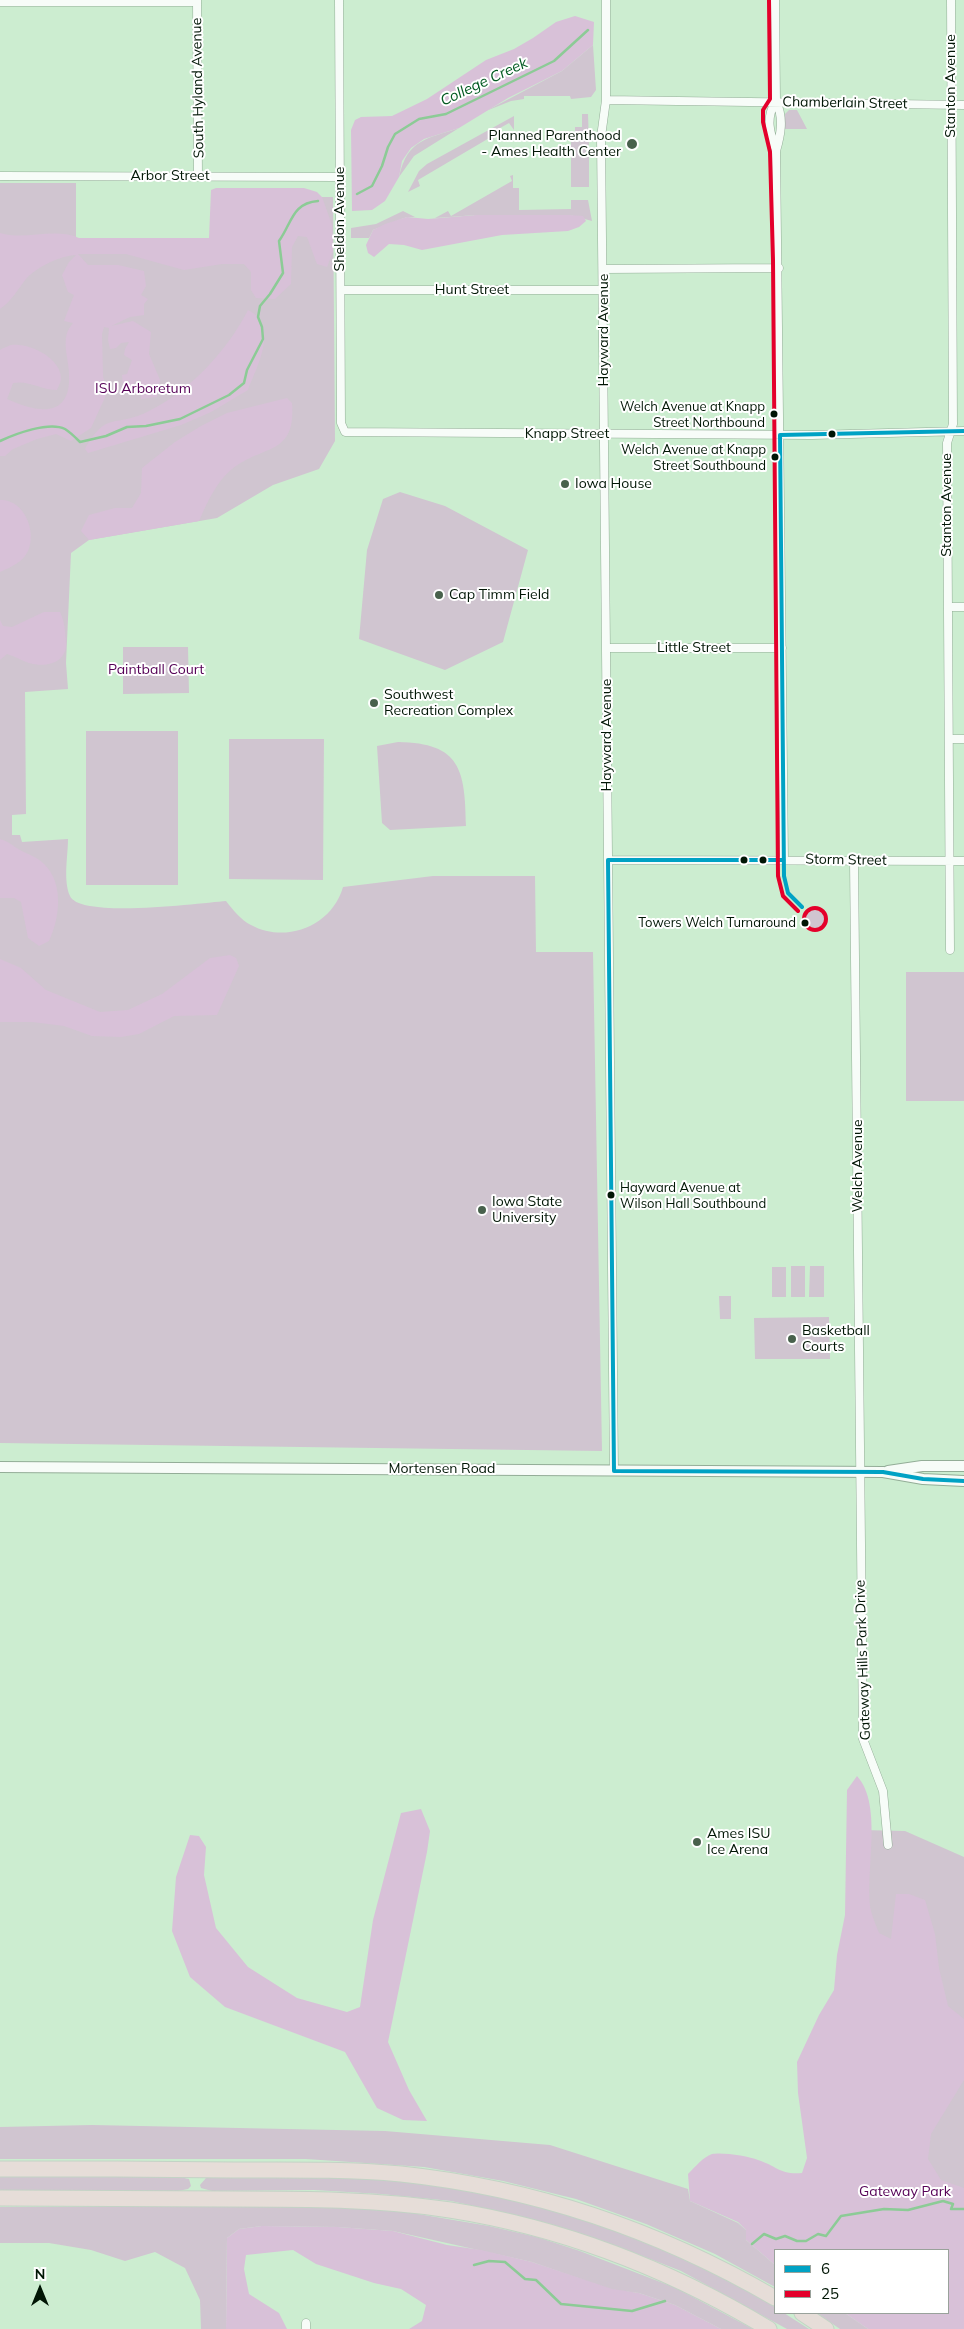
<!DOCTYPE html>
<style>
body{margin:0}
#map{position:relative;width:964px;height:2329px;overflow:hidden;background:#ccedd0;font-family:Mulish,sans-serif}
canvas{display:block}
.legend{position:absolute;left:774px;top:2249px;width:175px;height:65px;box-sizing:border-box;background:#fff;border:1px solid #99a29b;margin:0;padding:6px 9px;list-style:none;font-size:15px;color:#011605}
.legend li{display:flex;align-items:center;gap:10px;height:25px}
.legend b{width:25px;border:1px solid #99a29b}
.north{position:absolute;left:15px;top:2264px;width:50px;height:50px;-webkit-text-stroke:4px #fff;paint-order:stroke;rotate:0deg;font-size:14px;font-weight:700;line-height:20px;text-align:center;color:#011605}
.north::after{content:'';display:block;margin:auto;width:18px;height:22px;background:#011605;clip-path:polygon(50% 0,100% 100%,50% 72%,0 100%)}
</style>
<div id="map">
<canvas width="964" height="2329"></canvas>
<ul class="legend">
<li><b style="height:6px;background:#00a2c4"></b>6</li>
<li><b style="height:6px;background:#e4002b"></b>25</li>
</ul>
<div class="north">N</div>
</div>
<script>
const context = document.querySelector('canvas').getContext('2d');
context.lineJoin = 'round';
function paint(path, color) { context.fillStyle = color; context.fill(path, 'evenodd'); }
function trace(path, color, width, dash) { context.strokeStyle = color; context.lineWidth = width; context.lineCap = dash ? 'butt' : 'round'; context.setLineDash(dash || []); context.stroke(path); }
function drawText(font, color, halo, rows, align = 'center') {
  context.font = font + ' Mulish,sans-serif'; context.lineWidth = 4; context.setLineDash([]); context.textBaseline = 'middle'; context.strokeStyle = halo; context.fillStyle = color; for (const [text, x, y, turn = 0] of rows) {
    context.save(); context.translate(x, y); context.rotate((+turn || 0) * Math.PI / 180); context.textAlign = isNaN(turn) ? turn : align; if (halo) context.strokeText(text, 0, 0); context.fillText(text, 0, 0); context.restore();
  }
}
const green = new Path2D(`
 M 593,45 L 596,90 L 591,97 L 571,99 L 570,96 L 524,96 L 524,99 L 511,101 L 486,111 L 562,71 Z
 M 789,110 L 797,110 L 807,129 L 785,129 L 785,114 Z
 M 582,114 L 588,114 L 589,145 L 586,145 L 586,157 L 589,157 L 589,187 L 571,187 L 571,137 L 575,137 L 575,127 L 582,127 Z
 M 514,116 L 514,130 L 509,123 L 491,133 L 495,141 L 491,137 L 418,180 L 420,186 L 408,192 L 419,171 L 427,164 Z
 M 459,128 L 414,156 L 399,177 C 407,139 427,139 459,128 Z
 M 513,175 L 513,188 L 519,188 L 519,210 L 571,209 L 571,200 L 588,200 L 592,221 L 570,215 L 476,215 L 435,218 L 448,211 L 451,216 L 512,181 L 510,176 Z
 M 0,183 L 76,183 L 76,249 L 209,250 L 280,197 L 333,197 L 335,441 L 319,469 L 273,485 L 217,518 L 89,540 L 71,553 L 66,663 L 68,689 L 25,692 L 26,814 L 12,815 L 12,835 L 20,835 L 22,842 L 68,839 C 68,856 63,880 70,896 C 80,919 201,903 226,901 C 233,910 241,920 251,925 C 286,944 332,926 343,887 L 433,876 L 535,876 L 536,952 L 593,952 L 602,1451 L 0,1443 Z
 M 403,211 L 415,217 L 407,217 L 373,230 L 369,238 L 351,238 L 351,228 L 376,224 Z
 M 400,492 L 445,506 L 528,550 L 503,642 L 445,670 L 359,639 L 367,550 L 383,499 Z
 M 123,647 L 188,647 L 189,693 L 123,694 Z
 M 86,731 L 178,731 L 178,885 L 86,885 Z
 M 229,739 L 324,739 L 323,880 L 229,879 Z
 M 398,742 C 461,743 465,770 466,826 L 390,830 L 382,823 L 377,746 Z
 M806 919a9 9 0 1 1 18 0a9 9 0 1 1-18 0Z
 M 906,972 L 964,972 L 964,1101 L 906,1101 Z
 M 791,1266 L 805,1266 L 805,1297 L 791,1297 Z
 M 810,1266 L 824,1266 L 824,1297 L 809,1297 Z
 M 772,1267 L 786,1267 L 786,1297 L 772,1297 Z
 M 719,1296 L 731,1296 L 731,1319 L 720,1319 Z
 M 829,1317 L 830,1359 L 755,1359 L 754,1318 Z
 M 862,1830 L 905,1831 L 964,1857 L 964,2329 L 948,2313 L 948,2250 L 845,2250 Z
 M 92,2125 L 385,2131 L 550,2145 L 688,2189 L 690,2201 L 738,2223 L 746,2230 L 746,2240 L 775,2265 L 775,2287 L 715,2254 L 646,2224 L 576,2199 L 503,2181 L 424,2167 L 306,2159 L 0,2159 L 0,2127 Z
 M 0,2176 L 175,2176 L 189,2179 L 191,2186 L 188,2189 L 178,2191 L 0,2191 Z
 M 219,2176 C 280,2177 341,2175 401,2181 C 531,2195 664,2238 775,2307 L 775,2313 L 784,2313 L 809,2329 L 787,2329 L 681,2271 L 622,2248 L 569,2230 L 510,2214 L 451,2201 L 381,2194 L 314,2190 L 212,2191 L 201,2188 L 200,2185 L 206,2178 Z
 M 0,2207 L 329,2207 L 394,2210 L 436,2217 L 489,2226 L 537,2237 L 580,2251 L 676,2288 L 753,2329 L 721,2329 L 675,2305 L 639,2293 L 612,2290 L 532,2262 L 393,2231 L 338,2227 L 262,2226 L 239,2229 L 227,2238 L 226,2329 L 201,2329 L 200,2300 L 185,2268 L 155,2252 L 125,2261 L 91,2250 L 49,2243 L 0,2243 Z
 M 817,2313 L 845,2313 L 868,2329 L 840,2329 Z`);
const forest = new Path2D(`
 M 575,16 L 594,22 L 593,45 L 562,71 L 508,98 L 459,128 L 424,139 L 411,148 L 402,161 L 399,177 L 385,201 L 372,210 L 352,211 L 351,130 L 355,120 L 361,117 L 392,116 L 427,99 L 486,60 L 514,49 L 533,38 L 556,22 Z
 M 216,188 L 304,188 L 317,192 L 322,197 L 332,225 L 333,251 L 327,267 L 317,264 L 307,237 L 298,236 L 292,247 L 291,284 L 275,299 L 256,298 L 251,290 L 251,272 L 244,264 L 222,264 L 184,270 L 126,254 L 78,254 L 88,265 L 118,265 L 144,271 L 146,286 L 141,295 L 148,299 L 144,304 L 144,315 L 130,317 L 111,326 L 133,321 L 151,332 L 149,354 L 160,380 L 157,397 L 141,399 L 141,380 L 136,381 L 130,388 L 123,385 L 122,375 L 127,374 L 132,360 L 124,355 L 125,349 L 129,342 L 121,343 L 116,348 L 110,349 L 108,340 L 109,328 L 104,327 L 102,334 L 103,376 L 107,393 L 91,428 L 71,441 L 56,434 L 37,439 L 13,449 L 5,456 L 0,456 L 0,350 C 3,348 8,346 11,345 C 29,342 61,358 61,378 C 61,382 58,387 57,390 C 42,390 29,380 13,383 L 7,399 C 37,413 71,419 69,375 C 69,362 63,346 67,333 C 68,329 71,326 73,323 L 64,321 L 74,295 L 68,292 L 62,275 L 69,262 L 76,255 C 60,256 38,266 26,279 C 18,289 11,302 0,309 L 0,233 C 25,241 55,227 79,238 L 209,238 L 211,190 Z
 M 476,215 L 570,215 L 583,216 L 586,221 L 579,227 L 568,231 L 502,235 L 422,250 L 404,245 L 389,244 L 374,257 L 368,253 L 366,245 L 373,230 L 385,224 L 407,217 L 428,219 Z
 M 248,310 C 280,326 257,366 248,390 L 211,412 L 181,425 L 88,453 L 85,449 C 107,410 115,428 147,412 C 189,392 227,351 248,310 Z
 M 287,398 L 292,403 C 296,456 264,444 232,469 C 216,482 207,503 199,521 L 89,540 L 81,531 L 89,515 L 115,508 L 132,508 L 141,493 L 142,468 L 175,442 L 201,426 L 227,413 Z
 M 0,500 C 24,499 37,531 28,551 C 23,562 11,567 0,572 Z
 M 44,612 L 60,612 C 65,622 65,632 66,643 C 67,663 46,668 29,663 C 22,661 15,656 7,654 L 0,660 L 0,620 L 3,626 L 12,627 Z
 M 0,839 C 8,841 13,846 20,850 C 29,855 37,857 44,864 C 64,883 60,918 49,941 L 39,946 L 28,938 L 21,902 L 14,898 L 0,898 Z
 M 230,955 L 236,958 L 239,966 L 217,1015 L 174,1016 L 139,1034 L 121,1037 L 92,1036 L 64,1026 L 32,1022 L 0,1022 L 0,959 L 21,968 L 46,990 L 100,1012 L 128,1010 L 162,994 L 210,958 Z
 M 857,1776 C 884,1806 864,1873 871,1911 C 873,1918 876,1926 879,1933 L 891,1939 L 896,1894 L 909,1894 L 925,1900 L 935,1934 L 939,1968 L 948,2006 L 964,2019 L 964,2080 L 931,2134 L 928,2159 L 941,2180 L 964,2188 L 964,2329 L 868,2329 L 845,2313 L 948,2313 L 948,2250 L 775,2250 L 775,2265 L 746,2240 L 746,2230 L 738,2222 L 690,2201 L 688,2174 C 695,2167 703,2157 712,2154 C 722,2152 749,2156 758,2160 C 777,2166 780,2175 802,2173 L 807,2158 L 798,2093 L 797,2062 L 819,2015 L 834,1990 L 837,1955 L 845,1915 L 847,1790 Z
 M 421,1809 L 430,1831 L 427,1852 L 388,2042 L 409,2090 L 427,2121 L 403,2120 L 377,2108 L 345,2052 L 225,2007 L 190,1977 L 172,1931 L 176,1877 L 190,1835 L 199,1836 L 206,1847 L 204,1875 L 216,1928 L 248,1967 L 297,1998 L 347,2012 L 360,2007 L 373,1920 L 401,1813 Z
 M 262,2226 L 338,2227 L 393,2231 L 447,2245 L 481,2250 L 532,2262 L 612,2289 L 639,2293 L 675,2305 L 721,2329 L 409,2329 L 422,2321 L 426,2305 L 401,2289 L 374,2283 L 316,2264 L 293,2250 L 246,2255 L 244,2269 L 249,2294 L 279,2313 L 287,2329 L 226,2329 L 227,2238 L 239,2229 Z`);
const stream = new Path2D(`
 M 357,194 L 372,186 L 382,166 L 388,147 L 395,134 L 419,119 L 446,114 L 554,61 L 588,30
 M 0,441 C 15,434 49,421 65,429 C 70,432 76,438 80,442 L 106,436 L 127,427 L 146,426 L 180,419 L 229,395 L 244,383 L 247,370 L 263,339 L 262,327 L 258,317 L 260,306 L 270,294 L 283,273 L 279,241 C 292,223 292,203 318,201
 M 752,2244 L 764,2234 L 776,2239 L 785,2236 L 797,2241 L 806,2241 L 818,2234 L 826,2236 L 841,2216 L 884,2209 L 908,2210 L 943,2201 L 953,2204 L 951,2209 L 964,2209
 M 474,2265 L 489,2261 L 505,2262 L 525,2279 L 536,2280 L 561,2304 L 632,2311 L 665,2301`);
const minor = new Path2D(`
 M 197,0 L 198,177
 M 339,0 L 341,423 L 345,432 L 812,435 L 964,431
 M 606,0 L 606,100 L 601,137 L 614,1471
 M 775,0 L 776,101 C 784,118 781,134 776,151 L 784,860
 M 0,2 L 196,2
 M 606,100 L 964,105
 M 776,101 C 765,118 770,133 776,151
 M 0,176 L 340,177
 M 603,269 L 779,268
 M 341,290 L 603,290
 M 948,607 L 964,607
 M 606,648 L 782,648
 M 949,739 L 964,739
 M 608,860 L 964,861
 M 854,861 L 863,1739 L 883,1791 L 888,1845
 M 950,950 L 947,443 L 953,424 L 951,0
 M 306,2323 L 306,2329`);
const tertiary = new Path2D(`
 M 0,1467 L 883,1472 L 923,1479 L 964,1481
 M 888,1471 L 922,1466 L 964,1466`);
const motorway = new Path2D(`
 M 0,2169 C 78,2169 155,2169 233,2170 C 289,2170 345,2169 401,2174 C 534,2188 660,2231 775,2298
 M 0,2198 C 77,2198 154,2198 231,2199 C 304,2199 377,2199 450,2210 C 564,2228 671,2270 769,2329
 M 802,2313 L 826,2329`);
const bus1 = new Path2D(`
 M 780,435 L 784,876 L 788,893 L 802,907
 M 780,435 L 964,431
 M 608,860 L 614,1471
 M 608,860 L 784,860
 M 614,1471 L 883,1472 L 923,1479 L 964,1481`);
const bus2 = new Path2D(`
 M 769,0 L 770,99 L 763,110 L 763,122 L 770,152 L 773,260 L 778,876 L 783,896 L 798,911
 M804 919a11 11 0 1 1 22 0a11 11 0 1 1-22 0Z`);
const markers = [
 [632,144,6,"#48614c"],
 [774,414,4.5,"#011605"],
 [832,434,4.5,"#011605"],
 [775,457,4.5,"#011605"],
 [565,484,5,"#48614c"],
 [439,595,5,"#48614c"],
 [374,703,5,"#48614c"],
 [744,860,4.5,"#011605"],
 [763,860,4.5,"#011605"],
 [805,923,4.5,"#011605"],
 [611,1195,4.5,"#011605"],
 [482,1210,5,"#48614c"],
 [792,1339,5,"#48614c"],
 [697,1842,5,"#48614c"]
];
const busNames = [
 ["Welch Avenue at Knapp",765,407],
 ["Street Northbound",765,423],
 ["Welch Avenue at Knapp",766,450],
 ["Street Southbound",766,466],
 ["Towers Welch Turnaround",796,923],
 ["Hayward Avenue at",620,1188,"left"],
 ["Wilson Hall Southbound",620,1204,"left"]
];
const streetNames = [
 ["Stanton Avenue",951,86,-90],
 ["South Hyland Avenue",198,88,-91],
 ["Chamberlain Street",845,103,1],
 ["Arbor Street",170,176],
 ["Sheldon Avenue",340,219,-90],
 ["Hunt Street",472,290],
 ["Hayward Avenue",604,330,-90],
 ["Knapp Street",567,434],
 ["Stanton Avenue",947,505,-90],
 ["Little Street",694,648],
 ["Hayward Avenue",607,735,-90],
 ["Storm Street",846,860,1],
 ["Welch Avenue",858,1166,-90],
 ["Mortensen Road",442,1469],
 ["Gateway Hills Park Drive",863,1660,-92]
];
const poiNames = [
 ["Planned Parenthood",621,136,"right"],
 ["- Ames Health Center",621,152,"right"],
 ["Iowa House",575,484],
 ["Cap Timm Field",449,595],
 ["Southwest",384,695],
 ["Recreation Complex",384,711],
 ["Iowa State",492,1202],
 ["University",492,1218],
 ["Basketball",802,1331],
 ["Courts",802,1347],
 ["Ames ISU",707,1834],
 ["Ice Arena",707,1850]
];
const parkNames = [
 ["ISU Arboretum",143,389],
 ["Paintball Court",156,670],
 ["Gateway Park",905,2192]
];
const waterNames = [
 ["College Creek",484,82,-25]
];
paint(green, '#d0c5d0');
paint(forest, '#d8c1d8');
trace(stream, '#8ccb96', 2.5);
trace(minor, '#93ad97', 9);
trace(tertiary, '#93ad97', 12);
trace(motorway, '#c3d3c5', 17);
trace(minor, '#f7fcf8', 8);
trace(tertiary, '#f7fcf8', 10);
trace(motorway, '#e6ddd8', 15);
trace(bus1, '#00a2c4', 4);
trace(bus2, '#e4002b', 4);
for (const [x, y, r, color] of markers) { const dot = new Path2D(); dot.arc(x, y, r, 0, 2 * Math.PI); context.fillStyle = color; context.fill(dot); trace(dot, '#fff', 2); }
drawText('13px', '#011605', '#fff', busNames, 'right');
drawText('14px', '#011605', '#fff', streetNames);
drawText('14px', '#011605', '#fff', poiNames, 'left');
drawText('14px', '#550056', '#fff', parkNames);
drawText('italic 15px', '#025a21', '#fff', waterNames);
</script>
